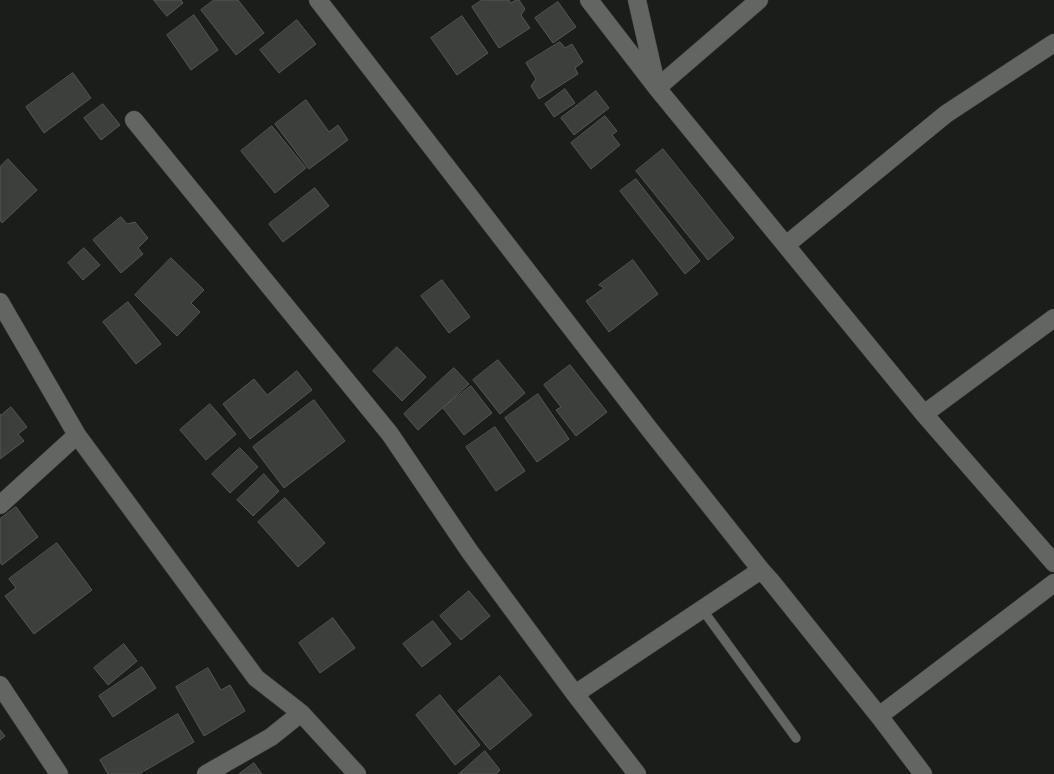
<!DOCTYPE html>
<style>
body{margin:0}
canvas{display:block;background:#1b1d1a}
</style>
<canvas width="1054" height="774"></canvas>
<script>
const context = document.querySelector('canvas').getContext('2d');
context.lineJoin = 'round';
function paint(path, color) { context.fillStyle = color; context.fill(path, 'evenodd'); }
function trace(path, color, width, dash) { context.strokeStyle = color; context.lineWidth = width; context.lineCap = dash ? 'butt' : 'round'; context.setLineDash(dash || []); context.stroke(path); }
const building = new Path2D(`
 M 154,0 L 181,0 L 183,3 L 167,16 Z
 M 214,0 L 238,0 L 264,33 L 236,55 L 201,10 Z
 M 482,0 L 509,0 L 511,3 L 516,0 L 519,0 L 525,9 L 521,15 L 530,28 L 499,48 L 472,7 Z
 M 558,2 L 576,27 L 553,43 L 535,18 Z
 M 194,15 L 218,50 L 191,70 L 167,35 Z
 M 462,16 L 488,53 L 457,75 L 431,38 Z
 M 297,20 L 316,44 L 279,73 L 260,50 Z
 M 560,42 L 565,48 L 572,44 L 583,62 L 575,68 L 578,74 L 539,99 L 531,86 L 536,79 L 526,63 Z
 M 73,73 L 91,98 L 44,133 L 26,107 Z
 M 565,89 L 575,103 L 554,117 L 545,104 Z
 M 596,91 L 609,108 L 574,135 L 561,118 Z
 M 306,100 L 329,132 L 338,125 L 348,140 L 309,169 L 275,124 Z
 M 103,104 L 120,125 L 101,140 L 84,118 Z
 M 605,116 L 617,131 L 612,135 L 620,145 L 591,169 L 571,143 Z
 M 272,126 L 306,168 L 275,193 L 241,151 Z
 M 663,149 L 734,238 L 708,260 L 636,171 Z
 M 8,159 L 37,190 L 2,223 L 0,220 L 0,167 Z
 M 636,179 L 700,261 L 685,274 L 620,191 Z
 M 315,188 L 329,206 L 283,242 L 269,224 Z
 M 121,217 L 127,224 L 135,222 L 148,238 L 138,248 L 143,254 L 121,273 L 93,240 Z
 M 84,248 L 100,265 L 83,280 L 68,263 Z
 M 171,258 L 204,290 L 191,303 L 200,312 L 177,336 L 135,295 Z
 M 633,260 L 658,294 L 609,332 L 586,301 L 604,288 L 599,285 Z
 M 442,280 L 470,317 L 449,333 L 421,296 Z
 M 128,302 L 161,344 L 136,364 L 103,322 Z
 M 397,347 L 426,377 L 402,401 L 373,371 Z
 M 498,360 L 525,393 L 500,414 L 473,380 Z
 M 570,365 L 607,412 L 576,436 L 556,410 L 561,407 L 544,385 Z
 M 454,368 L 469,384 L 418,430 L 404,414 Z
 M 297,371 L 312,390 L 250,439 L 223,404 L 254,379 L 267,395 Z
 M 471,386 L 492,413 L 464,435 L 443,408 Z
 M 538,394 L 569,439 L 537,462 L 505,418 Z
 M 314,400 L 345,441 L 284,488 L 253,447 Z
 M 210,404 L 236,434 L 206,460 L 180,430 Z
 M 11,407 L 27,427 L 18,434 L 24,441 L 0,459 L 0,414 L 1,415 Z
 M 495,427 L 525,471 L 496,491 L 466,447 Z
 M 240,448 L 258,467 L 230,493 L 212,474 Z
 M 264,474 L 279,491 L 253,516 L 237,500 Z
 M 285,498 L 325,543 L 298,567 L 258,522 Z
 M 16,507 L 38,537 L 2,565 L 0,562 L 0,519 Z
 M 57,543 L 92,590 L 34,634 L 5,596 L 16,588 L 9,579 Z
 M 469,591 L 490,616 L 461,640 L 440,616 Z
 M 333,618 L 355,648 L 320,673 L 299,643 Z
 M 433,621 L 451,644 L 422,667 L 403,644 Z
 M 124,644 L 137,661 L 108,685 L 94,668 Z
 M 142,667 L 156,688 L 113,717 L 99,696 Z
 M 208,668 L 221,690 L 230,685 L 245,711 L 204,736 L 176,687 Z
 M 500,676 L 532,715 L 490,750 L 458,711 Z
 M 440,695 L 480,745 L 455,765 L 416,715 Z
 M 178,714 L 194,742 L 139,774 L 108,774 L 100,760 Z
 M 0,730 L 5,736 L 0,740 Z
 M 485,751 L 500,770 L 496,774 L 459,774 Z
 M 254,763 L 262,774 L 239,774 Z`);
const service = new Path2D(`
 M 702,609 L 796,738`);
const minor = new Path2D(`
 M 318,0 L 650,430 L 761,570 L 770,580 L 879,716 L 923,774
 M 589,0 L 657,88 L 924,414 L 1054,563
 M 637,0 L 657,88 L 759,0
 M 134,120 L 390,434 L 470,552 L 575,694 L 637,774
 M 786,245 L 946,114 L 1054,43
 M 0,302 L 77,435 L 256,678 L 301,713 L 357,774
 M 924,414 L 1054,318
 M 0,505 L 77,435
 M 0,685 L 59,774
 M 575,694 L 761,570
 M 879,716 L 1054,583
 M 206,774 L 271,737 L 301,713`);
paint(building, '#3d3f3c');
trace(building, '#545653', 1);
trace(service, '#393a38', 10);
trace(minor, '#393a38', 19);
trace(service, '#636562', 9);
trace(minor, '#636562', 18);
</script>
